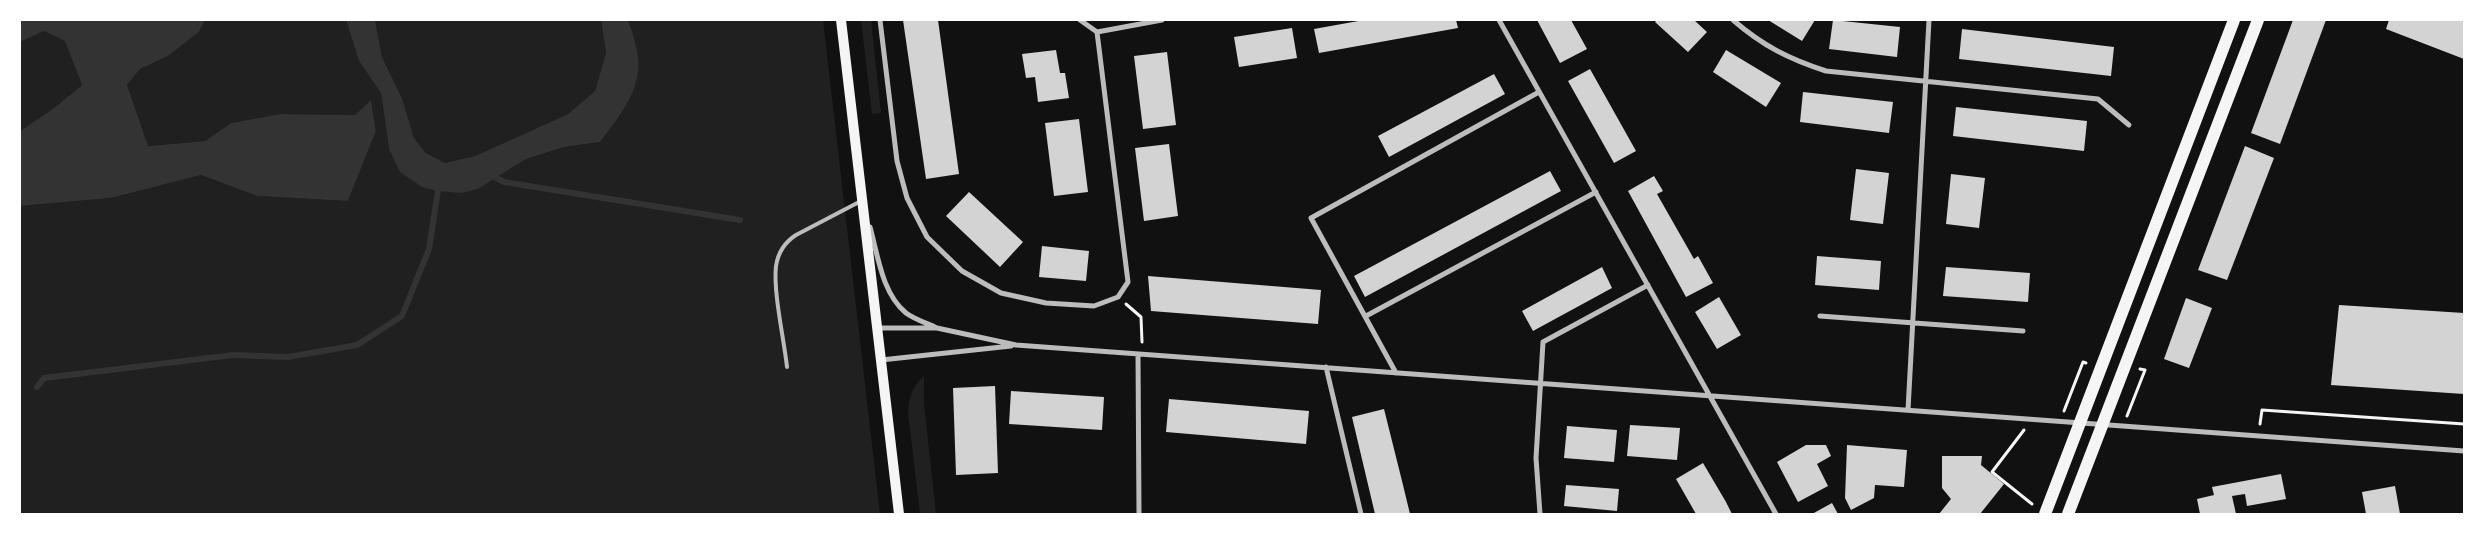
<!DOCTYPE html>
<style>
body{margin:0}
#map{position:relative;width:2484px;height:534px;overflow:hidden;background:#111;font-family:"Fira Sans Condensed",sans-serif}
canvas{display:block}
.frame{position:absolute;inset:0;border:21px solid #fff;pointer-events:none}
</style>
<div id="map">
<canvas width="2484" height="534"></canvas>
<div class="frame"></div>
</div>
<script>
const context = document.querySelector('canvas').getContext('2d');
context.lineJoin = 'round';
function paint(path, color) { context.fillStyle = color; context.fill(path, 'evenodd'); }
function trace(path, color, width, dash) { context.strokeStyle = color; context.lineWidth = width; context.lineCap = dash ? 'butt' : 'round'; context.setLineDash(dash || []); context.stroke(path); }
const green = new Path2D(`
 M 205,20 L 346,20 L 359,61 L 381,93 L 389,149 L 462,193 L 478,189 L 526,159 L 565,147 L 600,142 L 636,45 L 628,20 L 823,20 L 880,514 L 20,514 L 20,206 L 111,198 L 201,175 L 257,196 L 348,201 L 376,131 L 371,100 L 355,115 L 280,114 L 231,123 L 205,141 L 147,146 L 127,85 L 140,69 L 168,56 L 199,32 Z
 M 375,20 L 601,20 L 606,53 L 595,91 L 568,114 L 475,156 L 445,163 L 426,153 L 414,138 L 402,98 L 382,57 Z
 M 861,20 L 871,20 L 881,113 L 872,114 Z
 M 44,31 L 66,41 L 82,85 L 54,108 L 20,131 L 20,42 Z
 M 924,376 L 924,404 L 936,514 L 920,514 L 908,413 C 909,396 912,387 924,376 Z`);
const water = new Path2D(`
 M 20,20 L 205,20 L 199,32 L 168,56 L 140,69 L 127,85 L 148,146 L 205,141 L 231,123 L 280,114 L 355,115 L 371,100 L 376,131 L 348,201 L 257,196 L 201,175 L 111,198 L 20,206 L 20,131 L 54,108 L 82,85 L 65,41 L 44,31 L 20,42 Z
 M 346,20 L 375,20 L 382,57 L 402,98 L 414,138 L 426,153 L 445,163 L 475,156 L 568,114 L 595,91 L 606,53 L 601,20 L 628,20 C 634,37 642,60 637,78 C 632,102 614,123 600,142 L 565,147 L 526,159 L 478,189 L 462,193 L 438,191 L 422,187 L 400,172 L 389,149 L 381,93 L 359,61 Z`);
const stream = new Path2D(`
 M 491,175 L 504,182 L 740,220
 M 37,387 L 44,378 L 233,355 L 288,357 L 357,345 L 402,316 L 429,249 L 439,184`);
const building = new Path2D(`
 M 903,20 L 938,20 L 959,174 L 926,179 Z
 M 1364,20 L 1456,20 L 1458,28 L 1319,53 L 1314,29 Z
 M 1537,20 L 1571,20 L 1587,49 L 1560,63 Z
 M 1657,20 L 1694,20 L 1707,32 L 1688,52 L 1655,22 Z
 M 1768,20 L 1815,20 L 1802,41 Z
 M 1833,20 L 1900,27 L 1897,57 L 1829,49 Z
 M 2293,20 L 2326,20 L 2280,144 L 2251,133 Z
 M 2389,20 L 2464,20 L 2464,59 L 2386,29 Z
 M 1292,28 L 1297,58 L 1239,67 L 1234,37 Z
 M 1962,29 L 2114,47 L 2111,76 L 1959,59 Z
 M 1056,50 L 1060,73 L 1065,73 L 1069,98 L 1038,102 L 1035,77 L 1026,78 L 1022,54 Z
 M 1726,50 L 1781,83 L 1766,107 L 1713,72 Z
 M 1167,52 L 1176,125 L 1143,129 L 1134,56 Z
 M 1590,69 L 1636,151 L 1614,163 L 1568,81 Z
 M 1494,74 L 1505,94 L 1389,157 L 1378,136 Z
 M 1803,92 L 1893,102 L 1889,133 L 1800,122 Z
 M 1956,107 L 2087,121 L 2084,151 L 1953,136 Z
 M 1079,119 L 1088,192 L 1054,196 L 1045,123 Z
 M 1169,144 L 1178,216 L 1144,221 L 1135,148 Z
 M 2245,146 L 2274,158 L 2227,280 L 2198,270 Z
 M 1856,169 L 1889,173 L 1883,224 L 1850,220 Z
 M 1550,171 L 1561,191 L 1365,297 L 1354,276 Z
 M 1951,174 L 1985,178 L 1979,228 L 1946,224 Z
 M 1654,176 L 1663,191 L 1657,194 L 1694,259 L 1698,256 L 1713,283 L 1686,297 L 1628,191 Z
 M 969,192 L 1023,242 L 1000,267 L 946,216 Z
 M 1042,246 L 1089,251 L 1086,281 L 1039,277 Z
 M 1817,256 L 1881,261 L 1879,290 L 1815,285 Z
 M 1602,267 L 1612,288 L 1533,331 L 1522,311 Z
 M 1946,267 L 2030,273 L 2028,302 L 1943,296 Z
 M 1148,276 L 1321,290 L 1318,324 L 1151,311 Z
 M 1719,297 L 1741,335 L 1717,349 L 1695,312 Z
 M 2186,298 L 2212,308 L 2189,368 L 2164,359 Z
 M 2339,305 L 2464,313 L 2464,394 L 2331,385 Z
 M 995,386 L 998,473 L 956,475 L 953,388 Z
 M 1011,391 L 1104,397 L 1102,430 L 1009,424 Z
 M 1169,399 L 1309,411 L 1306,444 L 1166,432 Z
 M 1384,409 L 1403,485 L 1410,514 L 1375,514 L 1352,417 Z
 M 1630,425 L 1680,428 L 1677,460 L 1627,456 Z
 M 1567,426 L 1617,430 L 1614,462 L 1564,458 Z
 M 1806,445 L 1826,445 L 1831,456 L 1817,464 L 1828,486 L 1798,502 L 1777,462 Z
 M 1847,445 L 1907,450 L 1904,487 L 1875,485 L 1874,498 L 1851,510 L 1845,498 Z
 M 1942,456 L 1982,456 L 1981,465 L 2004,484 L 1980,514 L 1939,514 L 1951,499 L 1942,488 Z
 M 1703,463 L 1726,502 L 1732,514 L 1696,514 L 1676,479 Z
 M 2281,474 L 2286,499 L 2247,506 L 2245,494 L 2232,496 L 2236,514 L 2200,514 L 2197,499 L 2214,495 L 2212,487 Z
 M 1566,485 L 1619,489 L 1617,511 L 1564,506 Z
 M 2395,486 L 2400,514 L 2366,514 L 2362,492 Z
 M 1832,503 L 1838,514 L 1812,514 Z`);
const path = new Path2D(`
 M 1126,304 L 1141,317 L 1142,342
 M 2064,411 L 2083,362 L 2086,363
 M 2127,416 L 2145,370 L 2140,369
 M 2260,424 L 2262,410 L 2464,424
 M 2024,430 L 1992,472 L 2032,504`);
const service = new Path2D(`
 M 787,367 C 784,339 773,292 776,266 C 778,253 785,242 796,235 L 861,201`);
const minor = new Path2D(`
 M 880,20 L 897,161 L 907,198 L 927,237 L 962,271 L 1001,293 L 1046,303 L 1094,306 L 1118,297 L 1128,282 L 1097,32
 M 1080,20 L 1097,32 L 1162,20
 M 1499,20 L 1776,514
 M 1733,20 C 1763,46 1789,59 1826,71 L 2098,99 L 2129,125
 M 870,227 C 878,256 882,293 906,313 C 914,319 926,323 935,327
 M 1366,316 L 1596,192
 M 1820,316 L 2023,331
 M 878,328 L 937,328 L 1016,345 L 2464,451
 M 1138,354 L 1139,514
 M 881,360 L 1011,346
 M 1326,367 L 1361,514
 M 1396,373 L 1311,218 L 1539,92
 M 1908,410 L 1929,20
 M 1540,514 L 1536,458 L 1543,342 L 1648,285`);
const secondary = new Path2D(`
 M 841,20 L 899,514`);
const primary = new Path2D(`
 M 2045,514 L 2234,20
 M 2068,514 L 2258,20`);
paint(green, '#202020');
paint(water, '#333');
trace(stream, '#333', 6);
paint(building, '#d3d3d3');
trace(path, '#f5f5f5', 3);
trace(service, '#bcbcbc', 4);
trace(minor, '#bcbcbc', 5);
trace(secondary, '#f5f5f5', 10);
trace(primary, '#f5f5f5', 12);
</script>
